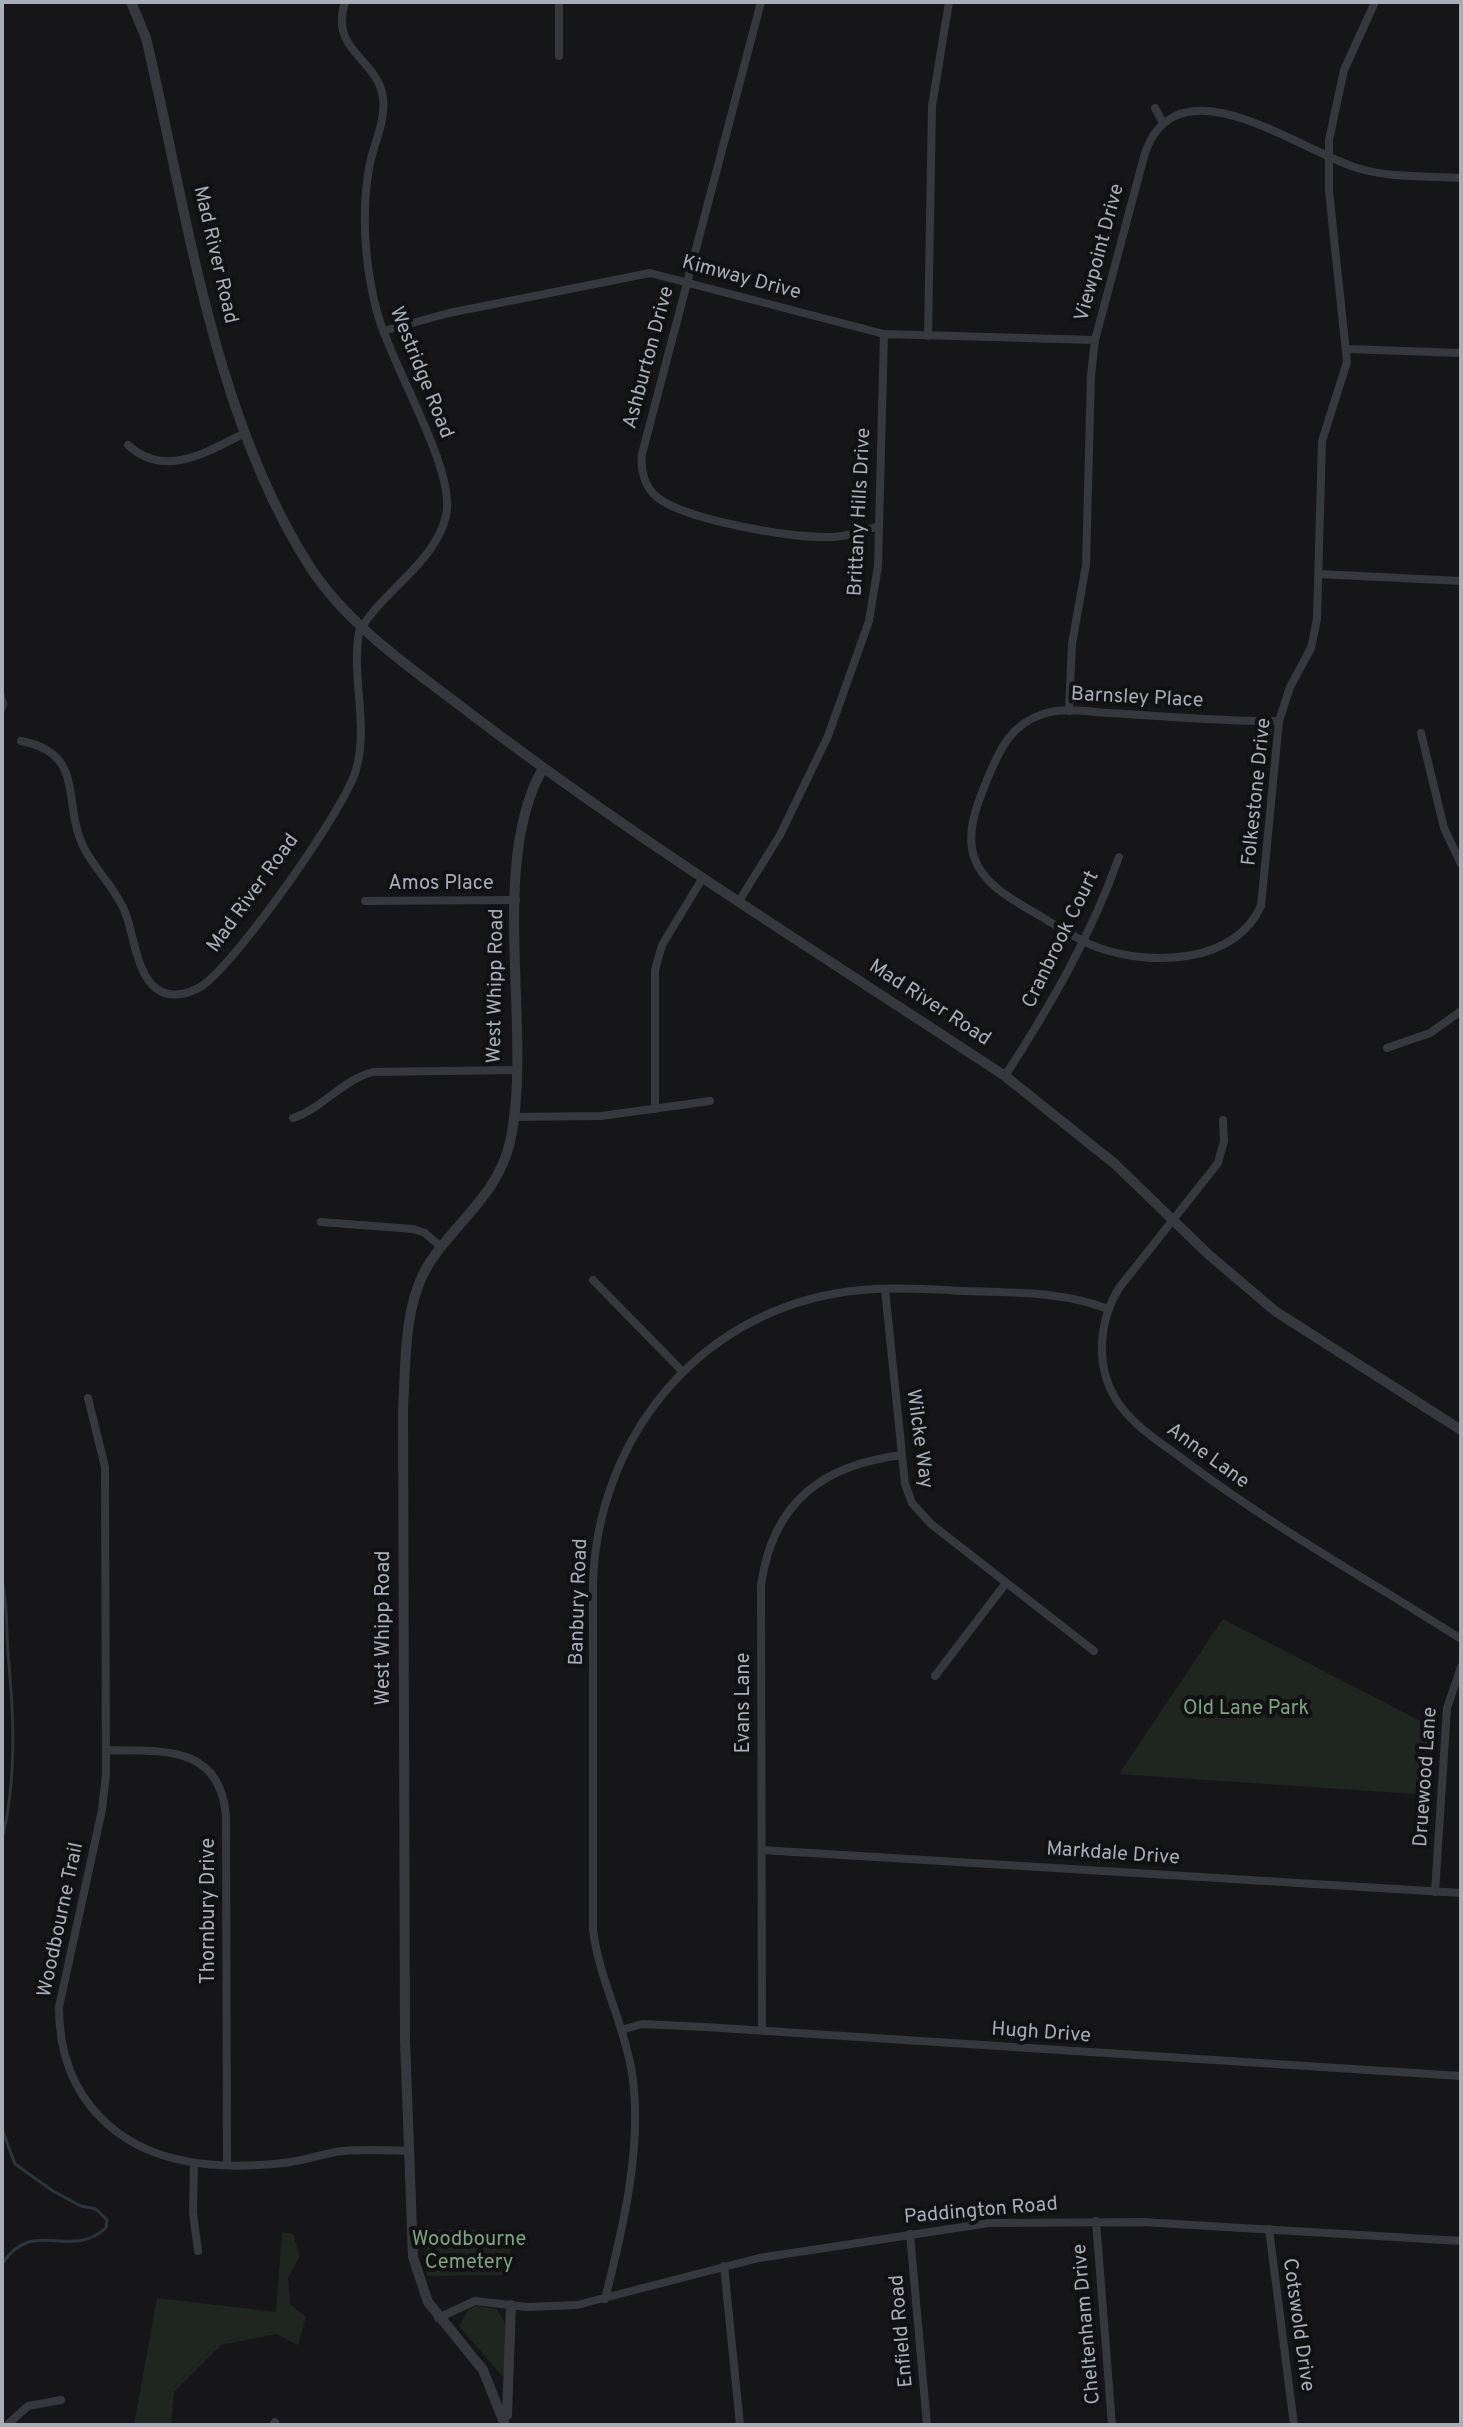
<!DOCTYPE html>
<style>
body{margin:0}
#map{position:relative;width:1463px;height:2427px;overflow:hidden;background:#161618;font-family:Overpass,sans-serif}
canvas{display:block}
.frame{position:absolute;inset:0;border:4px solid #a8adb8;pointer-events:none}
</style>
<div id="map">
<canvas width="1463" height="2427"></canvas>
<div class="frame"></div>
</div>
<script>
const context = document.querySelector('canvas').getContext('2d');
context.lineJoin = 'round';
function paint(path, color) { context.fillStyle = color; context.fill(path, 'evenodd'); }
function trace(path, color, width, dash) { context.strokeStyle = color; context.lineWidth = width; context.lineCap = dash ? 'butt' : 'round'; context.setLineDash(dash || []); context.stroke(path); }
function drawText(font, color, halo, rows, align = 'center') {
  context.font = font + ' Overpass,sans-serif'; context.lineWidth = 8; context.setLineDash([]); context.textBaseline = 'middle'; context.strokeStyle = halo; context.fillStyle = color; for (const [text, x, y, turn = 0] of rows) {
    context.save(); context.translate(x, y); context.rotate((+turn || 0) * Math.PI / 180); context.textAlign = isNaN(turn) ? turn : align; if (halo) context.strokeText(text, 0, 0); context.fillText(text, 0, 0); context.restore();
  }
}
const green = new Path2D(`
 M 1223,1619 L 1434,1728 L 1430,1795 L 1119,1774 Z
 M 510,2230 L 511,2275 L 427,2276 L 427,2230 Z
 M 282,2232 L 293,2234 L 300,2256 L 288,2278 L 290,2304 L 306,2317 L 298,2345 L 276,2334 L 221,2345 L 174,2392 L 171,2425 L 134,2425 L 157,2298 L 276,2312 Z
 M 476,2306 L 497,2309 L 506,2325 L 506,2372 L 502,2376 L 459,2326 L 468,2310 Z`);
const stream = new Path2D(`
 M 2,692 L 6,704 L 2,714
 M 2,1581 C 8,1606 6,1629 8,1654 C 14,1717 17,1779 2,1840
 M 2,2129 L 15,2164 L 53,2191 L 81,2206 L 96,2209 L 107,2220 L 106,2228 C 69,2261 34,2216 2,2264`);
const minor = new Path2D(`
 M 761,2 L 642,454 C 640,470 645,488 658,498 C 689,521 792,538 831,537 C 847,537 864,530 879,526
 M 559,56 L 559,2
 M 1155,108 L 1162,121
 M 383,331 L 449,313 L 650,273 L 884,334 L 1095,340
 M 928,336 L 932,106 L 949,2
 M 1347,349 L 1461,353
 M 128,445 C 165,479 207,452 245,433
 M 1319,574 L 1461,581
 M 1069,711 L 1072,644 L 1086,565 L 1091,375 L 1095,340 L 1145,153 C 1178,59 1295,148 1357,168 C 1390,178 1427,176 1461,178
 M 1279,721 C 1223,722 1166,716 1109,713 C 1088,712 1064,707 1043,714 C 1012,724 1001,747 989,775 C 979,800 965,830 974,857 C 983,884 1011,899 1035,913 C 1056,925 1076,940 1099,948 C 1152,966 1234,964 1261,906 L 1279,721 L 1290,687 L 1311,648 L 1317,619 L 1322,441 L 1347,362 L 1329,191 L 1329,140 L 1344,70 L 1375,2
 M 1421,733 L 1444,828 L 1461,864
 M 21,741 C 86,753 62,802 83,846 C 94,869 115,887 125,912 C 134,934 136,974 157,989 C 170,999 189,994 202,986 C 236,963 345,809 356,770 C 369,724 351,678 359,632 C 382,591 435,563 446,516 C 457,470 391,366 377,312 C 365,267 361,215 369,168 C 373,144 386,123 383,98 C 378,58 329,52 345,2
 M 365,901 L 516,900
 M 739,901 L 780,835 L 828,736 L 869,621 L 878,566 L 884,334
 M 1387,1048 L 1430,1033 L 1461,1011
 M 1005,1076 C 1050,1006 1091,936 1119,857
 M 655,1109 L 655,970 L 662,945 L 702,879
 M 513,1117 L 601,1116 L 710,1101
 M 293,1118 C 323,1108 342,1080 373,1072 L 514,1070
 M 1223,1120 L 1224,1141 L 1218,1163 L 1119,1288 C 1099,1321 1095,1364 1115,1398 C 1132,1426 1163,1444 1188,1463 C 1275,1528 1370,1581 1461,1639
 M 321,1222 L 413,1229 L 425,1233 L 441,1247
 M 593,1280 L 682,1371
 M 885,1289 L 905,1484 L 912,1503 L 931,1524 L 1094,1651
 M 88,1398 L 105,1467 L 106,1774 L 102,1810 L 59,2007 C 59,2049 71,2088 101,2118 C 148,2166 219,2170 283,2163 C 303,2161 322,2154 342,2151 C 365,2149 387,2150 409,2151
 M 935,1676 L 1006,1583
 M 106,1750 C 161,1751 221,1744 226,1817 L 227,2164
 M 762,1850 L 1461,1893
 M 1435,1892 L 1447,1708 L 1461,1667
 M 621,2030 L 642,2024 L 705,2027 L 1461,2076
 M 762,2031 L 761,1585 C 773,1502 822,1465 902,1455
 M 194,2163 L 193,2213 L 198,2251
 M 1096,2221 L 1112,2425
 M 1269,2229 L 1294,2425
 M 910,2234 L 927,2425
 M 724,2266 L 740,2425
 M 605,2299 C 623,2228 643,2146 632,2073 C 624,2023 599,1979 593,1930 L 593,1582 C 598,1440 695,1317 838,1293 C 880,1286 922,1289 965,1291 C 1014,1293 1062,1291 1108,1309
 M 438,2318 L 475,2301 L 527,2307 L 577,2305 L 759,2258 L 989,2223 L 1142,2222 L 1461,2241
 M 7,2425 L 28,2406 L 61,2400
 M 273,2425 L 275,2422`);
const tertiary = new Path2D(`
 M 131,2 L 146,38 C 187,211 213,416 310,567 C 352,631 420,674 479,720 C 648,848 828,959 1005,1076 L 1115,1164 L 1208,1254 L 1275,1311 L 1461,1430
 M 507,2415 L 511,2305
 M 505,2425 L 483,2370 L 428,2302 L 413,2257 L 405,2040 L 403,1410 C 406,1362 403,1304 430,1262 C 458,1220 498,1194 510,1142 C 534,1033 487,866 543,768`);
const streetNames = [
 ["Viewpoint Drive",1101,253,-75],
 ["Mad River Road",214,255,77],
 ["Kimway Drive",741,279,15],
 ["Ashburton Drive",650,358,-75],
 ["Westridge Road",420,373,68],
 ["Brittany Hills Drive",861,512,-87],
 ["Barnsley Place",1137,699,3],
 ["Folkestone Drive",1258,792,-84],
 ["Amos Place",441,885],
 ["Mad River Road",254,894,-54],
 ["Cranbrook Court",1062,940,-64],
 ["West Whipp Road",497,986,-89],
 ["Mad River Road",929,1004,33],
 ["Wilcke Way",918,1439,82],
 ["Anne Lane",1207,1457,36],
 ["Banbury Road",580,1602,-88],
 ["West Whipp Road",385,1628,-90],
 ["Evans Lane",745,1703,-90],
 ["Druewood Lane",1427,1777,-86],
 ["Markdale Drive",1113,1855,4],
 ["Thornbury Drive",210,1911,-90],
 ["Woodbourne Trail",62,1920,-78],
 ["Hugh Drive",1041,2034,4],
 ["Paddington Road",981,2212,-5],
 ["Cheltenham Drive",1088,2324,-95],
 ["Cotswold Drive",1297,2325,82],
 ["Enfield Road",903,2331,-95]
];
const parkNames = [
 ["Old Lane Park",1246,1710],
 ["Woodbourne",469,2241],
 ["Cemetery",469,2264]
];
paint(green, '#1e261f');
trace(stream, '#2c353c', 3);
trace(minor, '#37383d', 8);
trace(tertiary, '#37383d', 10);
drawText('20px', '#a8adb8', '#111113', streetNames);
drawText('20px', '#7fa381', '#111113', parkNames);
</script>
